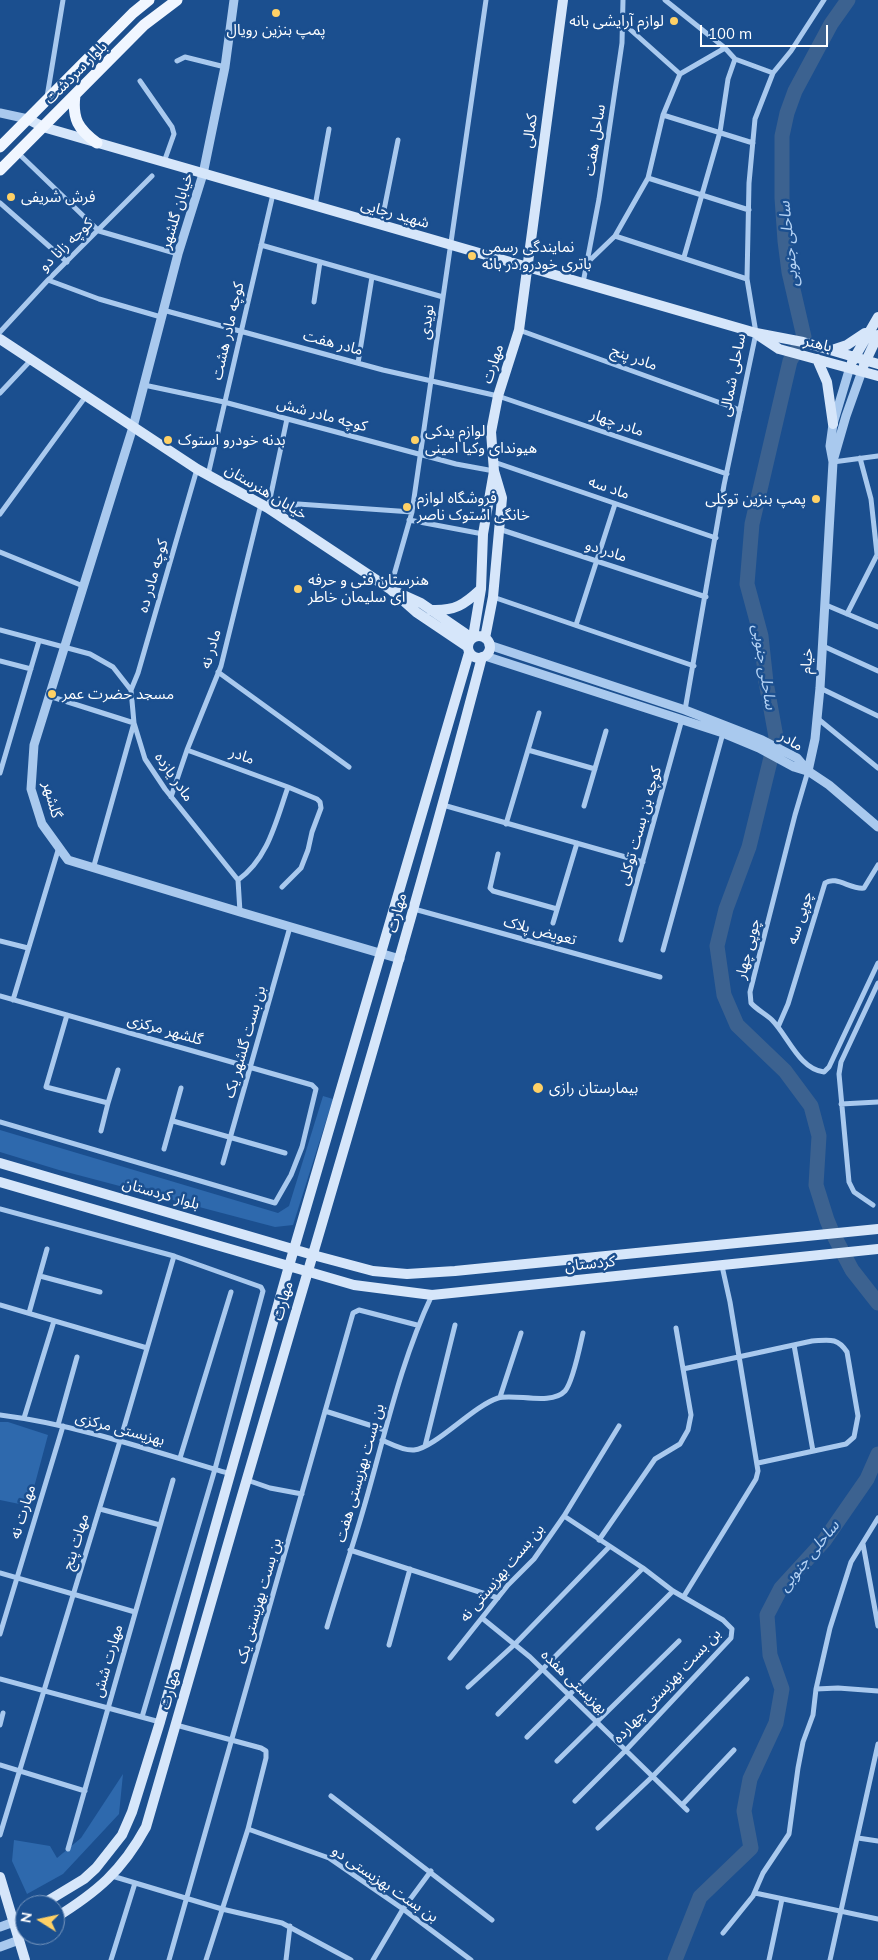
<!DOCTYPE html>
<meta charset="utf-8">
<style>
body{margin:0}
#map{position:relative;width:878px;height:1960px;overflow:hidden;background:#1b4f8f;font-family:Mulish,sans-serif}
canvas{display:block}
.north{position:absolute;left:15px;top:1895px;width:50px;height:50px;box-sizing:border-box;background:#1b4f8f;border:1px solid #7695bc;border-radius:50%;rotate:280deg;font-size:14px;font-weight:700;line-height:20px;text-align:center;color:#fff}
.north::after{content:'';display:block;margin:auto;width:18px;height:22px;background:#ffd166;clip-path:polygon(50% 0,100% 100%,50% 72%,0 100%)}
.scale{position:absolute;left:700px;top:25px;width:128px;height:22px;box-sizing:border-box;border:2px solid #fff;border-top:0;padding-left:6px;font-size:15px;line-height:18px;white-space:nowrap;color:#fff;-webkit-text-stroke:4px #1b4f8f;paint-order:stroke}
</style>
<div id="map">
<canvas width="878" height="1960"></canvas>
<div class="north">N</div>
<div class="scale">100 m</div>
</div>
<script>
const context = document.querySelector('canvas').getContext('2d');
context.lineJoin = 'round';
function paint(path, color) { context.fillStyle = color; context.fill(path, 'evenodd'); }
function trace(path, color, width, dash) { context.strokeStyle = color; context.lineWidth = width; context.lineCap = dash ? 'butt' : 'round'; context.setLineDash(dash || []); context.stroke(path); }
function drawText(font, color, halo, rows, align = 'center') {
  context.font = font + ' Mulish,"Noto Sans Arabic",sans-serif'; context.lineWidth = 5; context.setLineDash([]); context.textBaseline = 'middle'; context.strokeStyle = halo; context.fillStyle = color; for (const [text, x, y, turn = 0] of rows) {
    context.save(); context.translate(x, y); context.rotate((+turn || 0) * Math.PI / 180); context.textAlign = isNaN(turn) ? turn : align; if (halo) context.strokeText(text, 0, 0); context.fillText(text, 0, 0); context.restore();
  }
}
const green = new Path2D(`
 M 323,1096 L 333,1099 L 293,1225 L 275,1227 L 59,1170 L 0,1152 L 0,1130 L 278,1213 L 289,1206 Z
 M 0,1422 L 8,1422 L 48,1435 L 29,1506 L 0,1500 Z
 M 123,1774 L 119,1814 L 63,1874 L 27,1894 L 12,1861 L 14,1840 L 50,1846 L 57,1858 L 81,1838 Z`);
const river = new Path2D(`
 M 848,0 L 831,24 L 795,91 L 787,113 L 782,136 L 782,198 L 785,241 L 789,272 L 804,337 L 790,361 L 752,524 L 747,584 L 761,636 L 766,682 L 776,737 L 749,847 L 726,909 L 717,946 L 724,995 L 737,1025 L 785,1071 L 811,1106 L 819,1136 L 816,1185 L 827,1220 L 832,1232 L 852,1270 L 878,1303
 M 675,1960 L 700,1897 L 751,1848 L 744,1811 L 750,1779 L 776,1723 L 782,1689 L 770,1655 L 767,1615 L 781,1588 L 824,1541 L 867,1479 L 878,1454`);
const minor = new Path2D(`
 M 665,0 L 725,48 L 735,59 L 773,73
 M 623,23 L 680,74
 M 177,61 L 185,57 L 225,67
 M 680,74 L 725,48
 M 140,81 L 172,127 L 174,134 L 164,162
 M 47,97 L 63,0
 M 663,115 L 753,143
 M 18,153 L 99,231 L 178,254
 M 648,178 L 749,210
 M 0,203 L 67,262
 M 315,206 L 329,129
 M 381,225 L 398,140
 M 615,236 L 747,279
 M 261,245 L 443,297
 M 684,257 L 720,132 L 728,79 L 735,59
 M 587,263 L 615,236 L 648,178 L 663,115 L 680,74
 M 48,280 L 99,299 L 161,317
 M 583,283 L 599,199 L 622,43 L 623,0
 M 314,302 L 320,262
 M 163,310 L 383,370 L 498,396 L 727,474
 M 519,330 L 740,410
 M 0,332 L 48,280 L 152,176
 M 358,363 L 372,277
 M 144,385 L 224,402 L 456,464 L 494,471
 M 0,393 L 31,360
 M 860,458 L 871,499 L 877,554
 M 494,462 L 716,538
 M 833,462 L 878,456
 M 208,475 L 273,194
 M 268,508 L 287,419
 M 0,514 L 86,396
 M 278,514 L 298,504 L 412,512 L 486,0
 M 409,520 L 483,534
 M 499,529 L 706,597
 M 0,552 L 83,586
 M 390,589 L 412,512
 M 493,597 L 694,666
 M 826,605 L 878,627
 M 847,614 L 878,553
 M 576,625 L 615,504
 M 0,630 L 90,654 L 113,667 L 131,690 L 134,723 L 145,759 L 165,789 L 238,880 L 240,912
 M 823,646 L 878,671
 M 0,661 L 31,669
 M 218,672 L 349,767
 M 820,688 L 878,716
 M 131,690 L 138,673 L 197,469
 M 49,696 L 134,723 L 93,869
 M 685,710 L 724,485 L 756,333 L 747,279 L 749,183 L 755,119 L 773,73 L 791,51 L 824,0
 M 817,718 L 878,768
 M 187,750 L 288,787
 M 528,750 L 595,769
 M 808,771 L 795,815 L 750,992 L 751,1003 C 757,1010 766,1014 772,1020 C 788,1036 799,1069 824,1072 L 829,1067 L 878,963
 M 0,773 L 39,641
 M 171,797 L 187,750 L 221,666 L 261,504
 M 443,805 L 643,862
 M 584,806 L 606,731
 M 506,824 L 539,713
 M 498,854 L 490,888 L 493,891 L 557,909
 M 238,880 C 268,859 276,821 288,787 L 317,799 L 320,802 L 321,808 L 312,832 L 308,850 L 301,868 L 282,887
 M 414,909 L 660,977
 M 553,923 L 577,843
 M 621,940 L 682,719
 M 0,941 L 28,948
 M 663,950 L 723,733
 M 0,996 L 312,1085 L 316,1089 L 302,1147 L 291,1175 L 275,1203 L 0,1122
 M 13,1000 L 59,847
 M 67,1015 L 46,1087 L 108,1103 L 101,1131
 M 778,1027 L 788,1004 L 825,883 C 836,875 851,890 864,888 L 878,865
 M 108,1103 L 118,1070
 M 841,1104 L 878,1102
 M 173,1121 L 285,1153
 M 164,1149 L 181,1088
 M 223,1163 L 290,927
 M 873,1205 L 854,1192 L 849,1182 L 839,1074 L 841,1062 L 878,983
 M 0,1209 L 174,1256 L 261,1287 L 263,1291 L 215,1469 L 142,1717
 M 40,1276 L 100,1292
 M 0,1305 L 147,1348
 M 29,1313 L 47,1249
 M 794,1345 L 813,1451
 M 683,1369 L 812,1341 C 829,1340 837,1337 847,1352 L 858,1416 L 854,1437 L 846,1444 L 758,1463
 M 500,1397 L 521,1333
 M 325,1411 L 385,1430
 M 0,1415 C 79,1425 155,1452 231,1474
 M 24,1418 L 54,1321
 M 58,1425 L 77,1357
 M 382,1440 C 391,1444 404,1451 414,1450 C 435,1448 473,1406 498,1398 C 514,1393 551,1406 565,1391 C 573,1382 580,1346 583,1333
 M 425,1446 L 455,1325
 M 180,1458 L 231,1292
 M 247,1480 L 270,1488 L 302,1494
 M 100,1509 L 160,1525
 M 564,1516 L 643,1568 L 673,1591 L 723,1620 L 732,1629 L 731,1638 L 626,1750 L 575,1801
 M 599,1540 L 655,1459 L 680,1444 L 688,1430 L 691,1415 L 676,1328
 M 863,1544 L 878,1626
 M 350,1550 L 498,1598
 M 0,1573 L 135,1612
 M 684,1596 L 756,1479 L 758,1471 L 730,1302 L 722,1266
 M 482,1618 L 530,1657 L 687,1810
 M 327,1627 C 338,1589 351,1552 362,1514 C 384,1440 399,1365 432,1295
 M 0,1634 L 63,1426
 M 389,1645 L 410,1569
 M 450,1658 L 508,1585 L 534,1559 L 564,1516 L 619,1426
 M 0,1679 L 160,1722
 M 468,1687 L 515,1644 L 609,1547
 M 816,1689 L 830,1628 L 851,1562 L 878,1518
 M 498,1714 L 643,1568
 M 0,1725 L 3,1713
 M 176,1725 L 261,1748 L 266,1751 L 266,1758 L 248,1829 L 329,1858 L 403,1909 L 471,1960
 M 527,1737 L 673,1591
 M 557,1761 L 679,1641
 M 0,1765 L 85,1791
 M 331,1796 L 492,1920
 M 682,1805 L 734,1750
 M 598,1828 L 653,1776 L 747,1679
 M 0,1835 L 120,1441 L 174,1256
 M 858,1838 L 878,1841
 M 68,1849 L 173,1480
 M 112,1876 L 222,1909 L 282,1923 L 351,1960
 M 755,1893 L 878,1919
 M 723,1933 L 753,1896 L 763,1873 L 789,1834 L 798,1768 L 803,1742 L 813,1715 L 816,1689 L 838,1688 L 878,1691
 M 111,1960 L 135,1883
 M 169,1960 L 353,1313 L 359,1310 L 417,1325
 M 206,1960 L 248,1829
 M 286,1960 L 290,1926
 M 373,1960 L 403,1909 L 431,1871
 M 769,1960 L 782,1899
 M 830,1960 L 878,1744`);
const tertiary = new Path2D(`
 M 234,0 L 225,67 L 203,174 L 178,254 L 133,427 L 34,745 L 31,789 L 42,824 L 68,860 L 240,912 L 400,959
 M 0,113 L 28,119
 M 833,461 L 846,416 L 862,371
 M 489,645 L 685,710 L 762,740 L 797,758 L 808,771 L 829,785 L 878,827
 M 485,656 L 723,733 L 759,748 L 794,767 L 807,771
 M 808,771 L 815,739 L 820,688 L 833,462 L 830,446 L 833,424 L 850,367
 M 0,1927 L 14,1922
 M 0,1947 L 19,1940`);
const secondary = new Path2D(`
 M 28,119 L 43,127 L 756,333 L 803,342 L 878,364
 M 758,335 L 779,349 L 878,376
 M 0,339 L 197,469 L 268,508 L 390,589
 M 832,350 L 847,345 L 865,333
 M 817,359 L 827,382 L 833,424
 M 852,362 L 878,317
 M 864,365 L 878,335
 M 494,471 L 491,432 L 498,396 L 519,330 L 563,0
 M 431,610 C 455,611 464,605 481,589
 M468 647a11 11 0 1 1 22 0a11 11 0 1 1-22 0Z
 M 473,637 L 481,589 L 483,534 L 494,471 L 502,498 L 493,597 L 485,638
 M 468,647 L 416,612 L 390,589 L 421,603 L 472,638
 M 0,1163 L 313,1255 L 373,1271 L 407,1274 L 455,1271 L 878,1229
 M 0,1182 L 354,1285 L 432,1295 L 878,1249
 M 0,1877 L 25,1960
 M 41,1905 L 84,1879 L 96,1868 L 122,1835 L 132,1812 L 160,1722 L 289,1266 L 469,653
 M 55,1918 C 97,1892 122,1871 146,1827 C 195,1659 243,1490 293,1322 C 358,1101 424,880 482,657
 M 14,1922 L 25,1915`);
const primary = new Path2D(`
 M 75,95 C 72,119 78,129 97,143
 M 0,147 L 133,13 L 149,0
 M 0,170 L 144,25 L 177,0`);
const markers = [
 [276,13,5,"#ffd166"],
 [674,21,5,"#ffd166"],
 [11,197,5,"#ffd166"],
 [472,256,5,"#ffd166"],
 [168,440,5,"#ffd166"],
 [415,440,5,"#ffd166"],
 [816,499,5,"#ffd166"],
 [407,507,5,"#ffd166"],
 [298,589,5,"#ffd166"],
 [52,694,5,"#ffd166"],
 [538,1088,6,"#ffd166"]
];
const poiNames = [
 ["لوازم آرایشی بانه",664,21,"right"],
 ["پمپ بنزین رویال",276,30,"center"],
 ["فرش شریفی",21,197],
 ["نمایندگی رسمی",482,247],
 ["باتری خودرو در بانه",482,264],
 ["لوازم یدکى",425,431],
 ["هیونداى وکیا امینى",425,448],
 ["بدنه خودرو استوک",178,440],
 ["فروشگاه لوازم",417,498],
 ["خانگى استوک ناصر",417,515],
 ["پمپ بنزین توکلی",806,499,"right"],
 ["هنرستان فنی و حرفه",308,580],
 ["ای سلیمان خاطر",308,597],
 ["مسجد حضرت عمر",62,694],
 ["بیمارستان رازی",549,1088]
];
const streetNames = [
 ["بلوار سردشت",76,73,-45],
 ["کمالی",530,131,-82],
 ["ساحل هفت",595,140,-81],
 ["خیابان گلشهر",177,211,-73],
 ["شهید رجایی",395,214,16],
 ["کوچه زانا دو",66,245,-44],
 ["نویدی",427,322,-83],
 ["کوچه مادر هشت",228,331,-77],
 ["مادر هفت",333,343,15],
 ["باهنر",818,344,14],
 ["مادر پنج",634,358,20],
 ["مهارت",493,364,-72],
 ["ساحلی شمالی",733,375,-79],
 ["کوچه مادر شش",322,415,15],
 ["مادر چهار",617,423,19],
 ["ماد سه",609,488,19],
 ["خیابان هنرستان",266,492,31],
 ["مادر دو",606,551,18],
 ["کوچه مادر ده",153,576,-74],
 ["مادر نه",211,649,-74],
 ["خیام",807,661,-86],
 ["مادر",791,741,31],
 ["مادر",242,756,20],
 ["مادر یازده",174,777,55],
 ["گلشهر",52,800,75],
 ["کوچه بن بست توکلی",640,826,-74],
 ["مهارت",397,913,-75],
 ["چوپی سه",800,918,-73],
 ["تعویض پلاک",540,931,15],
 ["چوپی چهار",748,949,-76],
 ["گلشهر مرکزی",165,1030,16],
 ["بن بست گلشهر یک",245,1042,-74],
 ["بلوار کردستان",161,1194,16],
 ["کردستان",590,1264,-6],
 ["مهارت",283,1301,-74],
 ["بهزیستی مرکزی",120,1429,15],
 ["بن بست بهزیستی هفت",360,1473,-74],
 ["مهارت نه",23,1512,-73],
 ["مهات پنج",76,1542,-73],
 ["بن بست بهزیستی نه",502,1573,-50],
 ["بن بست بهزیستی یک",259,1601,-74],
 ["مهارت شش",108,1661,-74],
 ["بهزیستی هفده",574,1682,44],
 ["بن بست بهزیستی چهارده",667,1686,-47],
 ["مهارت",170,1690,-74],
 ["بن بست بهزیستی دو",385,1884,34]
];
const waterNames = [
 ["ساحلی جنوبی",789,244,-96],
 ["ساحلی جنوبی",764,667,81],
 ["ساحلی جنوبی",809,1556,-51]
];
paint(green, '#2e69ad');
trace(river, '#3c6290', 15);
trace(minor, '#a9c9ee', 5);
trace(tertiary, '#a9c9ee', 9);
trace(secondary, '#d6e6fa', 10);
trace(primary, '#f0f6ff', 11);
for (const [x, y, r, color] of markers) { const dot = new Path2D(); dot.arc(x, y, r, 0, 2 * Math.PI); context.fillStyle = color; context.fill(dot); trace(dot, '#1b4f8f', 2); }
drawText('15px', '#fff', '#1b4f8f', poiNames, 'left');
drawText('15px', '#fff', '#1b4f8f', streetNames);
drawText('italic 16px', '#b5d3f5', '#1b4f8f', waterNames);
</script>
